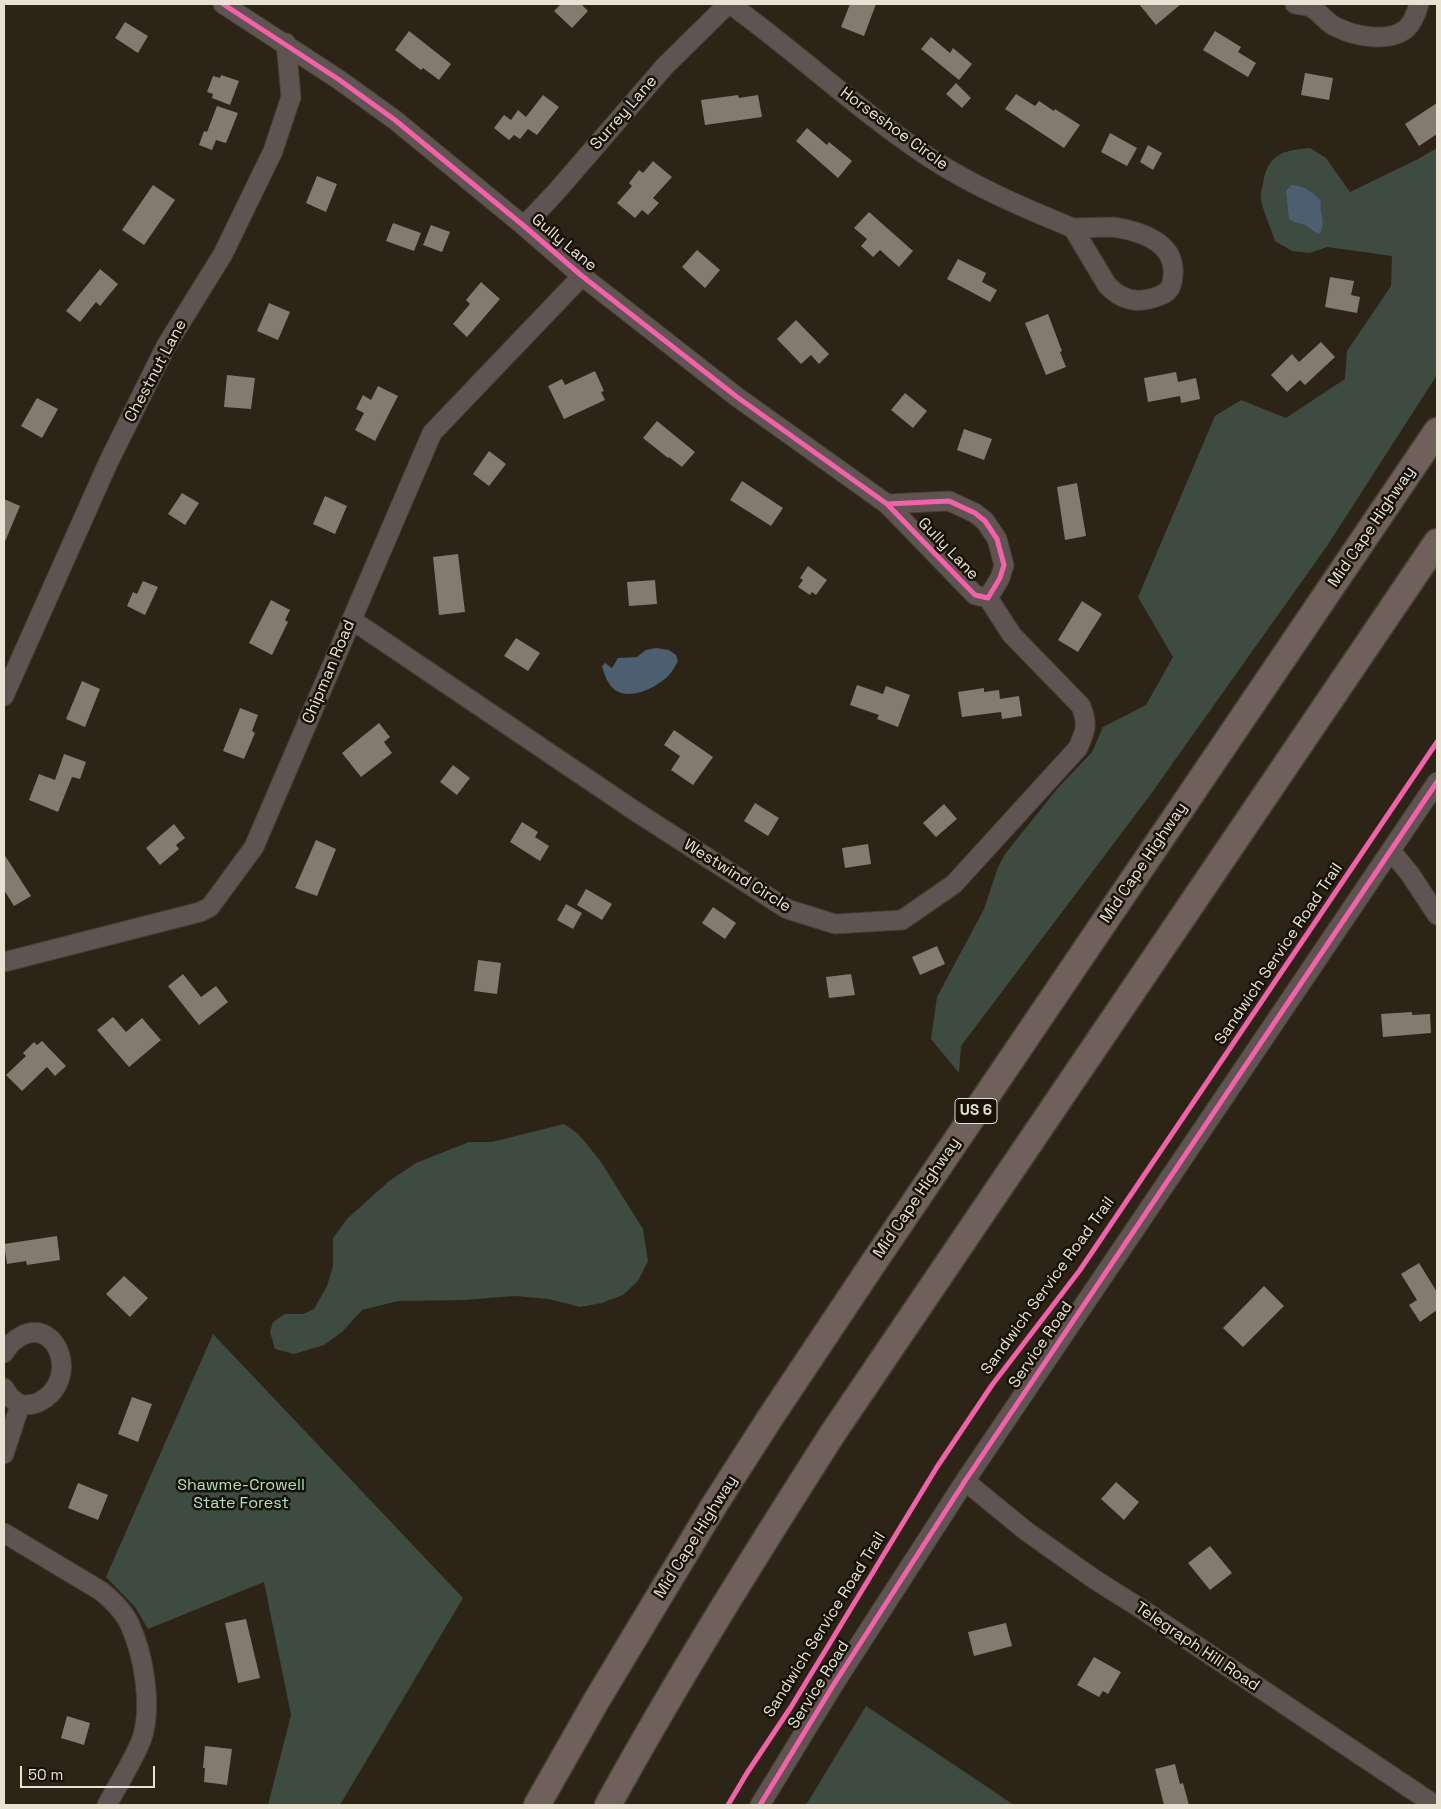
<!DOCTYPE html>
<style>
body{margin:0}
#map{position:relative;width:1441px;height:1809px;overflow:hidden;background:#2c2416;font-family:"Space Grotesk",sans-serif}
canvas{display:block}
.frame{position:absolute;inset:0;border:5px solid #e9e2d2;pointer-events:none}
.scale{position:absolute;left:20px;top:1766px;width:135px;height:22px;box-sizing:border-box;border:2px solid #e9e2d2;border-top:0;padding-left:6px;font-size:15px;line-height:18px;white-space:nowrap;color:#e9e2d2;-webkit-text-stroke:4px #171207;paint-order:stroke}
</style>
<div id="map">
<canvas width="1441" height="1809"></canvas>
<div class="frame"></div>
<div class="scale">50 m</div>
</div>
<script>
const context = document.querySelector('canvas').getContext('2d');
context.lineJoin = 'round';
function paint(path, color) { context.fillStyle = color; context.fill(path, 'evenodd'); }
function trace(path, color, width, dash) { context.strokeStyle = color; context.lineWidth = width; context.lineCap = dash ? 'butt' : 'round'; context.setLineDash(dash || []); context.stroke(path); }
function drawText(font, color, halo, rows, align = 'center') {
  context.font = font + ' "Space Grotesk",sans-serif'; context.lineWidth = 5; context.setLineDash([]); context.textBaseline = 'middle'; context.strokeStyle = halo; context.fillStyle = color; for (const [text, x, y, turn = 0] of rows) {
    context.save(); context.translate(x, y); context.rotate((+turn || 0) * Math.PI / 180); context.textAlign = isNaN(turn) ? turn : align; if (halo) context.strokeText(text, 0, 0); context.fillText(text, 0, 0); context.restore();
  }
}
const green = new Path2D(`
 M 1310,148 L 1326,158 L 1350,192 L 1418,159 L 1437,148 L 1437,375 L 1327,546 L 1148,798 L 961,1046 L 959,1073 L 931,1039 L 937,997 L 984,909 L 998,867 L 1005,854 L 1057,789 L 1092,752 L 1103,727 L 1146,705 L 1173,657 L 1138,597 L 1215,416 L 1241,400 L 1286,418 L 1345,379 L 1347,351 L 1391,286 L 1392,256 L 1327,247 L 1310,253 L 1292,251 L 1275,241 C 1271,228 1264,214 1261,200 C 1260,195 1262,189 1263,184 C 1267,154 1284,150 1310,148 Z
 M 564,1124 L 577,1133 L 586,1143 L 601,1162 L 643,1229 L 648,1261 L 638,1281 L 623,1295 L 602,1303 L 580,1307 L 549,1299 L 515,1296 L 464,1300 L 398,1301 L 362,1310 L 343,1331 L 324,1345 L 294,1354 L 275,1349 L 270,1332 L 273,1322 L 285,1314 L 303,1314 L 314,1309 L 327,1286 L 333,1266 L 333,1238 L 347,1219 L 389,1181 L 416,1163 L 469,1142 L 492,1142 Z
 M 213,1334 L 463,1598 L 340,1805 L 268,1805 L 291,1715 L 264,1582 L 148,1629 L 135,1607 L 106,1577 Z
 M 866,1706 L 1014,1805 L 806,1805 Z`);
const water = new Path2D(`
 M 1291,185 C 1304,186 1312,191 1321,201 C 1318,213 1328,223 1319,234 C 1313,232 1310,227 1305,225 C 1300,223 1295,223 1289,219 L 1286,191 Z
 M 656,648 L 669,650 L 676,655 L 678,661 C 675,666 673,671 669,675 C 658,687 630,701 615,690 C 608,685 604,674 602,666 L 605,663 L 612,668 L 618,658 L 637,657 L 646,650 Z`);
const building = new Path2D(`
 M 561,4 L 581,4 L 588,11 L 572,28 L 554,11 Z
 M 850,4 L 876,4 L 864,36 L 841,27 Z
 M 1139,4 L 1181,4 L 1156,25 Z
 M 125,22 L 148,36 L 138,53 L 115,38 Z
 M 409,31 L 451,64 L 439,80 L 423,68 L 421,70 L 395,50 Z
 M 1215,31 L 1241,47 L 1238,52 L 1256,63 L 1248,77 L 1203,50 Z
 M 931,37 L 950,53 L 953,48 L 972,64 L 959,80 L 921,49 Z
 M 1305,73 L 1333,78 L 1329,100 L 1301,95 Z
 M 221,75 L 239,81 L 230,105 L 212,98 L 213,94 L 207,92 L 213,76 L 220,78 Z
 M 956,83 L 971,98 L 962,108 L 946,94 Z
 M 1016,94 L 1035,106 L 1039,101 L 1054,111 L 1055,109 L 1080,125 L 1064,148 L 1005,109 Z
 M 543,95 L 559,107 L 537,135 L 528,129 L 520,139 L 514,135 L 509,140 L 494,128 L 504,115 L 511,120 L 518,110 L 526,117 Z
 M 738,95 L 739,98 L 758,95 L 762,117 L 705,125 L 701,100 Z
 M 1437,103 L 1437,134 L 1419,146 L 1405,124 Z
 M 217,106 L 238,113 L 226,143 L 216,140 L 212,150 L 199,145 L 204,131 L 207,132 Z
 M 807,128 L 827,145 L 829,142 L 852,161 L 838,178 L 796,141 Z
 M 1110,133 L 1137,148 L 1127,166 L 1101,152 Z
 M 1148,145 L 1162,153 L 1153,170 L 1140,162 Z
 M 653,161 L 672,177 L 653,198 L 659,203 L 648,215 L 642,210 L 635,218 L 617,203 L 632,186 L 629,183 L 639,170 L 643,173 Z
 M 317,176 L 337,184 L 326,212 L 306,203 Z
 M 153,185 L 175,200 L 144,245 L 122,230 Z
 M 869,212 L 913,251 L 899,267 L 880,250 L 873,257 L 861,246 L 867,239 L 854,228 Z
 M 393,223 L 421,233 L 414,251 L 386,241 Z
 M 431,225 L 450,232 L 442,252 L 423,245 Z
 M 697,250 L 720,270 L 705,288 L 682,267 Z
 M 958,259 L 986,273 L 982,282 L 997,290 L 990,302 L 947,279 Z
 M 100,269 L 118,284 L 100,306 L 96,302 L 80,322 L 66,311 Z
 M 1330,277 L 1354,281 L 1351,295 L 1360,297 L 1357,313 L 1325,307 Z
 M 481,282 L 500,299 L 467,337 L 453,324 L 470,304 L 466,300 Z
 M 269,303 L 290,312 L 278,340 L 257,331 Z
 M 1048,314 L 1062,351 L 1060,352 L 1066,367 L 1046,375 L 1025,323 Z
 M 796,320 L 829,354 L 819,364 L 811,355 L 801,364 L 777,339 Z
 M 1321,342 L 1335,357 L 1305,385 L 1300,380 L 1287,392 L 1271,375 L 1292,354 L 1299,362 Z
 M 595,371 L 604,391 L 601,392 L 605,400 L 564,419 L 548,386 L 562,379 L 565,385 Z
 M 1176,372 L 1178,382 L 1196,378 L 1200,399 L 1181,403 L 1180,396 L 1148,402 L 1144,378 Z
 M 227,375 L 255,378 L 251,409 L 224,407 Z
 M 378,386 L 398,396 L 375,441 L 355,430 L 364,413 L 356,409 L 363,395 L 371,400 Z
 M 905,393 L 927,411 L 913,428 L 891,410 Z
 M 37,398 L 58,409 L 42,438 L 21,426 Z
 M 657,421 L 695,452 L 682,467 L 669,457 L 668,458 L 643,438 Z
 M 964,429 L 992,439 L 984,460 L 957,450 Z
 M 489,451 L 506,464 L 489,486 L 473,474 Z
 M 742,481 L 783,508 L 771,526 L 730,500 Z
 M 1077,483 L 1086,536 L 1065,540 L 1057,487 Z
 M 182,493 L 199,503 L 185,525 L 168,514 Z
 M 325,496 L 347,506 L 335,534 L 313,524 Z
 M 4,499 L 20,506 L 4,544 Z
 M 458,554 L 465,612 L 439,615 L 433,557 Z
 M 808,566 L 827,580 L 816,595 L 812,592 L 810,595 L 798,587 L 803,580 L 800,578 Z
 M 655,580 L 657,604 L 629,606 L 627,582 Z
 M 143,581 L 158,587 L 145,615 L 127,606 L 133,592 L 137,594 Z
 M 271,600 L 290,610 L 285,620 L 288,622 L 272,655 L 249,643 Z
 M 1082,601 L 1102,614 L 1078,652 L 1058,640 Z
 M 516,638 L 540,653 L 528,671 L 504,656 Z
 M 82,681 L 100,689 L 85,727 L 66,719 Z
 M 857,685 L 883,694 L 886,686 L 910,695 L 898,727 L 877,719 L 879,715 L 850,705 Z
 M 984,688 L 984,692 L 999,690 L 1000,699 L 1019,696 L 1022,716 L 1002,719 L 1001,712 L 962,717 L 958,692 Z
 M 240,708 L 258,715 L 252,731 L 255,733 L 244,759 L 223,751 Z
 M 379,723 L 390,737 L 384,742 L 392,753 L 361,777 L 342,753 Z
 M 674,730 L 713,757 L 693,785 L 671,770 L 680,756 L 664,745 Z
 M 64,754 L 86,762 L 80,779 L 72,777 L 58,812 L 29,800 L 39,774 L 55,780 Z
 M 453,765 L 470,778 L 457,795 L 440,782 Z
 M 755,803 L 779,818 L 768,836 L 744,821 Z
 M 944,804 L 957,819 L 936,837 L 923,823 Z
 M 522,822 L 538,832 L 535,837 L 549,846 L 540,861 L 510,842 Z
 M 174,824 L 185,838 L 176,845 L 179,849 L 160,865 L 146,848 Z
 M 316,840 L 336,849 L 317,896 L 295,888 Z
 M 868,844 L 871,864 L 845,868 L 842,848 Z
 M 4,854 L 31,896 L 14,906 L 4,890 Z
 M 586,889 L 612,904 L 602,920 L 577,905 Z
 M 566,904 L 582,913 L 573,929 L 557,920 Z
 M 713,907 L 736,923 L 725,939 L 702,923 Z
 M 937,946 L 945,964 L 920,975 L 912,957 Z
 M 478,960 L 501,963 L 497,994 L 474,991 Z
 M 183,974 L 201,997 L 216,986 L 228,1002 L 199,1025 L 168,986 Z
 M 851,974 L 855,995 L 829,998 L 826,977 Z
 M 1412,1012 L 1412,1015 L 1430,1014 L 1431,1033 L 1383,1037 L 1381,1014 Z
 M 113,1017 L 126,1032 L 142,1018 L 161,1040 L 129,1067 L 97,1030 Z
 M 42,1041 L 66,1066 L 55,1076 L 47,1067 L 22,1091 L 6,1075 L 26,1056 L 23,1053 L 34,1042 L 37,1045 Z
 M 57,1236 L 60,1260 L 27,1265 L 26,1261 L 7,1264 L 4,1244 Z
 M 1419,1263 L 1437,1292 L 1437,1310 L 1420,1322 L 1409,1305 L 1417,1300 L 1401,1274 Z
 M 124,1276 L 148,1298 L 130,1317 L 106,1294 Z
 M 1264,1286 L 1284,1306 L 1243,1347 L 1223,1328 Z
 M 132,1397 L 152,1404 L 138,1442 L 118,1434 Z
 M 1116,1482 L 1139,1502 L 1124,1520 L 1101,1499 Z
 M 78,1483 L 108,1495 L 98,1520 L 68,1508 Z
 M 1210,1546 L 1232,1573 L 1210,1590 L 1188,1563 Z
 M 246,1619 L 260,1678 L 238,1683 L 225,1623 Z
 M 1006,1623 L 1012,1646 L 974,1656 L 968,1632 Z
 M 1094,1657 L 1121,1672 L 1108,1694 L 1103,1691 L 1099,1697 L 1077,1685 Z
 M 67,1716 L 90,1723 L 84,1745 L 61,1738 Z
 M 205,1746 L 232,1749 L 227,1785 L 204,1782 L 205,1768 L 203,1768 Z
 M 1175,1764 L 1180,1784 L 1183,1783 L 1189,1805 L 1164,1805 L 1155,1769 Z`);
const minor = new Path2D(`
 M 223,4 L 338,79 L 395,120 L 524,226 L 582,276 L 737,397 L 887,504 L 949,501 L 975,513 L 985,521 L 997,539 L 1004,565 L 1000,578 L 988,598 L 975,595 L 887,504
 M 730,4 C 798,53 860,112 930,158 C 975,187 1024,208 1073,228
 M 1295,4 C 1299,5 1305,5 1310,7 C 1318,10 1325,21 1334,26 C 1353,36 1389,44 1407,28 C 1413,22 1417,11 1419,4
 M 524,226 L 556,192 L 665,66 L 728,4
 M 1113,227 C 1140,231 1176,242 1173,275 C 1173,278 1172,283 1171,286 C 1168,293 1162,295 1156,297 C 1137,304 1121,300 1107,285 L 1073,228 Z
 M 352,620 L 638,813 L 787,909 L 835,924 L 902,920 L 954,884 L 1078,748 C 1086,730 1088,724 1081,706 L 1012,635 L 988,598
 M 4,696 L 108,463 L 166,346 L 223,254 L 273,151 L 291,97 L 286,43
 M 1391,851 L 1410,874 L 1437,915
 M 4,962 L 200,912 L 210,907 L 254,847 L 432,433 L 582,276
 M 4,1353 C 9,1344 14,1340 23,1335 C 59,1319 80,1382 39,1402 C 34,1405 26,1405 20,1405 L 10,1397 L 4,1388
 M 4,1454 L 20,1405
 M 965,1481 L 1026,1531 L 1094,1579 L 1143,1610 L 1435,1805
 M 4,1533 L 101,1591 C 112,1600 124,1611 130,1625 C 144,1656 153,1709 141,1741 C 132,1763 118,1784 107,1805
 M 760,1805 L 834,1684 L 965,1481 L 1437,782`);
const highway = new Path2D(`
 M 537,1805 L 595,1703 L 713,1507 L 770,1418 L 872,1265 L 1437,431
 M 608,1805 C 678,1678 755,1555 833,1433 L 1437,542`);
const cycleway = new Path2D(`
 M 223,4 L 338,79 L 395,120 L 524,226 L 582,276 L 737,397 L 887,504 L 949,501 L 975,513 L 985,521 L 997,539 L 1004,565 L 1000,578 L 988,598 L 975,595 L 887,504
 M 728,1805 L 747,1773 L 791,1707 L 937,1467 L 992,1385 L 1080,1270 L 1437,742
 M 760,1805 L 834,1684 L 965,1481 L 1437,782`);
const shields = [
 [976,1111,42]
];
const shieldNames = [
 ["US 6",976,1111]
];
const streetNames = [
 ["Surrey Lane",624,113,-49],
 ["Horseshoe Circle",894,129,36],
 ["Gully Lane",564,243,40],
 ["Chestnut Lane",156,371,-62],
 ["Mid Cape Highway",1372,527,-56],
 ["Gully Lane",948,549,46],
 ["Chipman Road",329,672,-67],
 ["Mid Cape Highway",1144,863,-56],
 ["Westwind Circle",737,876,32],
 ["Sandwich Service Road Trail",1279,954,-56],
 ["Mid Cape Highway",917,1198,-56],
 ["Sandwich Service Road Trail",1048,1286,-54],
 ["Service Road",1041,1345,-56],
 ["Mid Cape Highway",696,1537,-58],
 ["Sandwich Service Road Trail",825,1625,-58],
 ["Telegraph Hill Road",1197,1647,34],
 ["Service Road",819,1685,-58]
];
const parkNames = [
 ["Shawme-Crowell",241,1486],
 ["State Forest",241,1504]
];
paint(green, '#3d4b40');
paint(water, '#4c5e70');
paint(building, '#827b70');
trace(minor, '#453e32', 21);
trace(highway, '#453e32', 29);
trace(minor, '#5f5451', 19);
trace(highway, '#70605b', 26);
trace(cycleway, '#f560ab', 5);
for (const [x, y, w] of shields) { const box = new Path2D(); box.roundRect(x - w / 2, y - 12.5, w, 25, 4); context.fillStyle = '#171207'; context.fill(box); trace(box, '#e9e2d2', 1); }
drawText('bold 15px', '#e9e2d2', null, shieldNames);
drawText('16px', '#e9e2d2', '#171207', streetNames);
drawText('16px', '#ade2c0', '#171207', parkNames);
</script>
